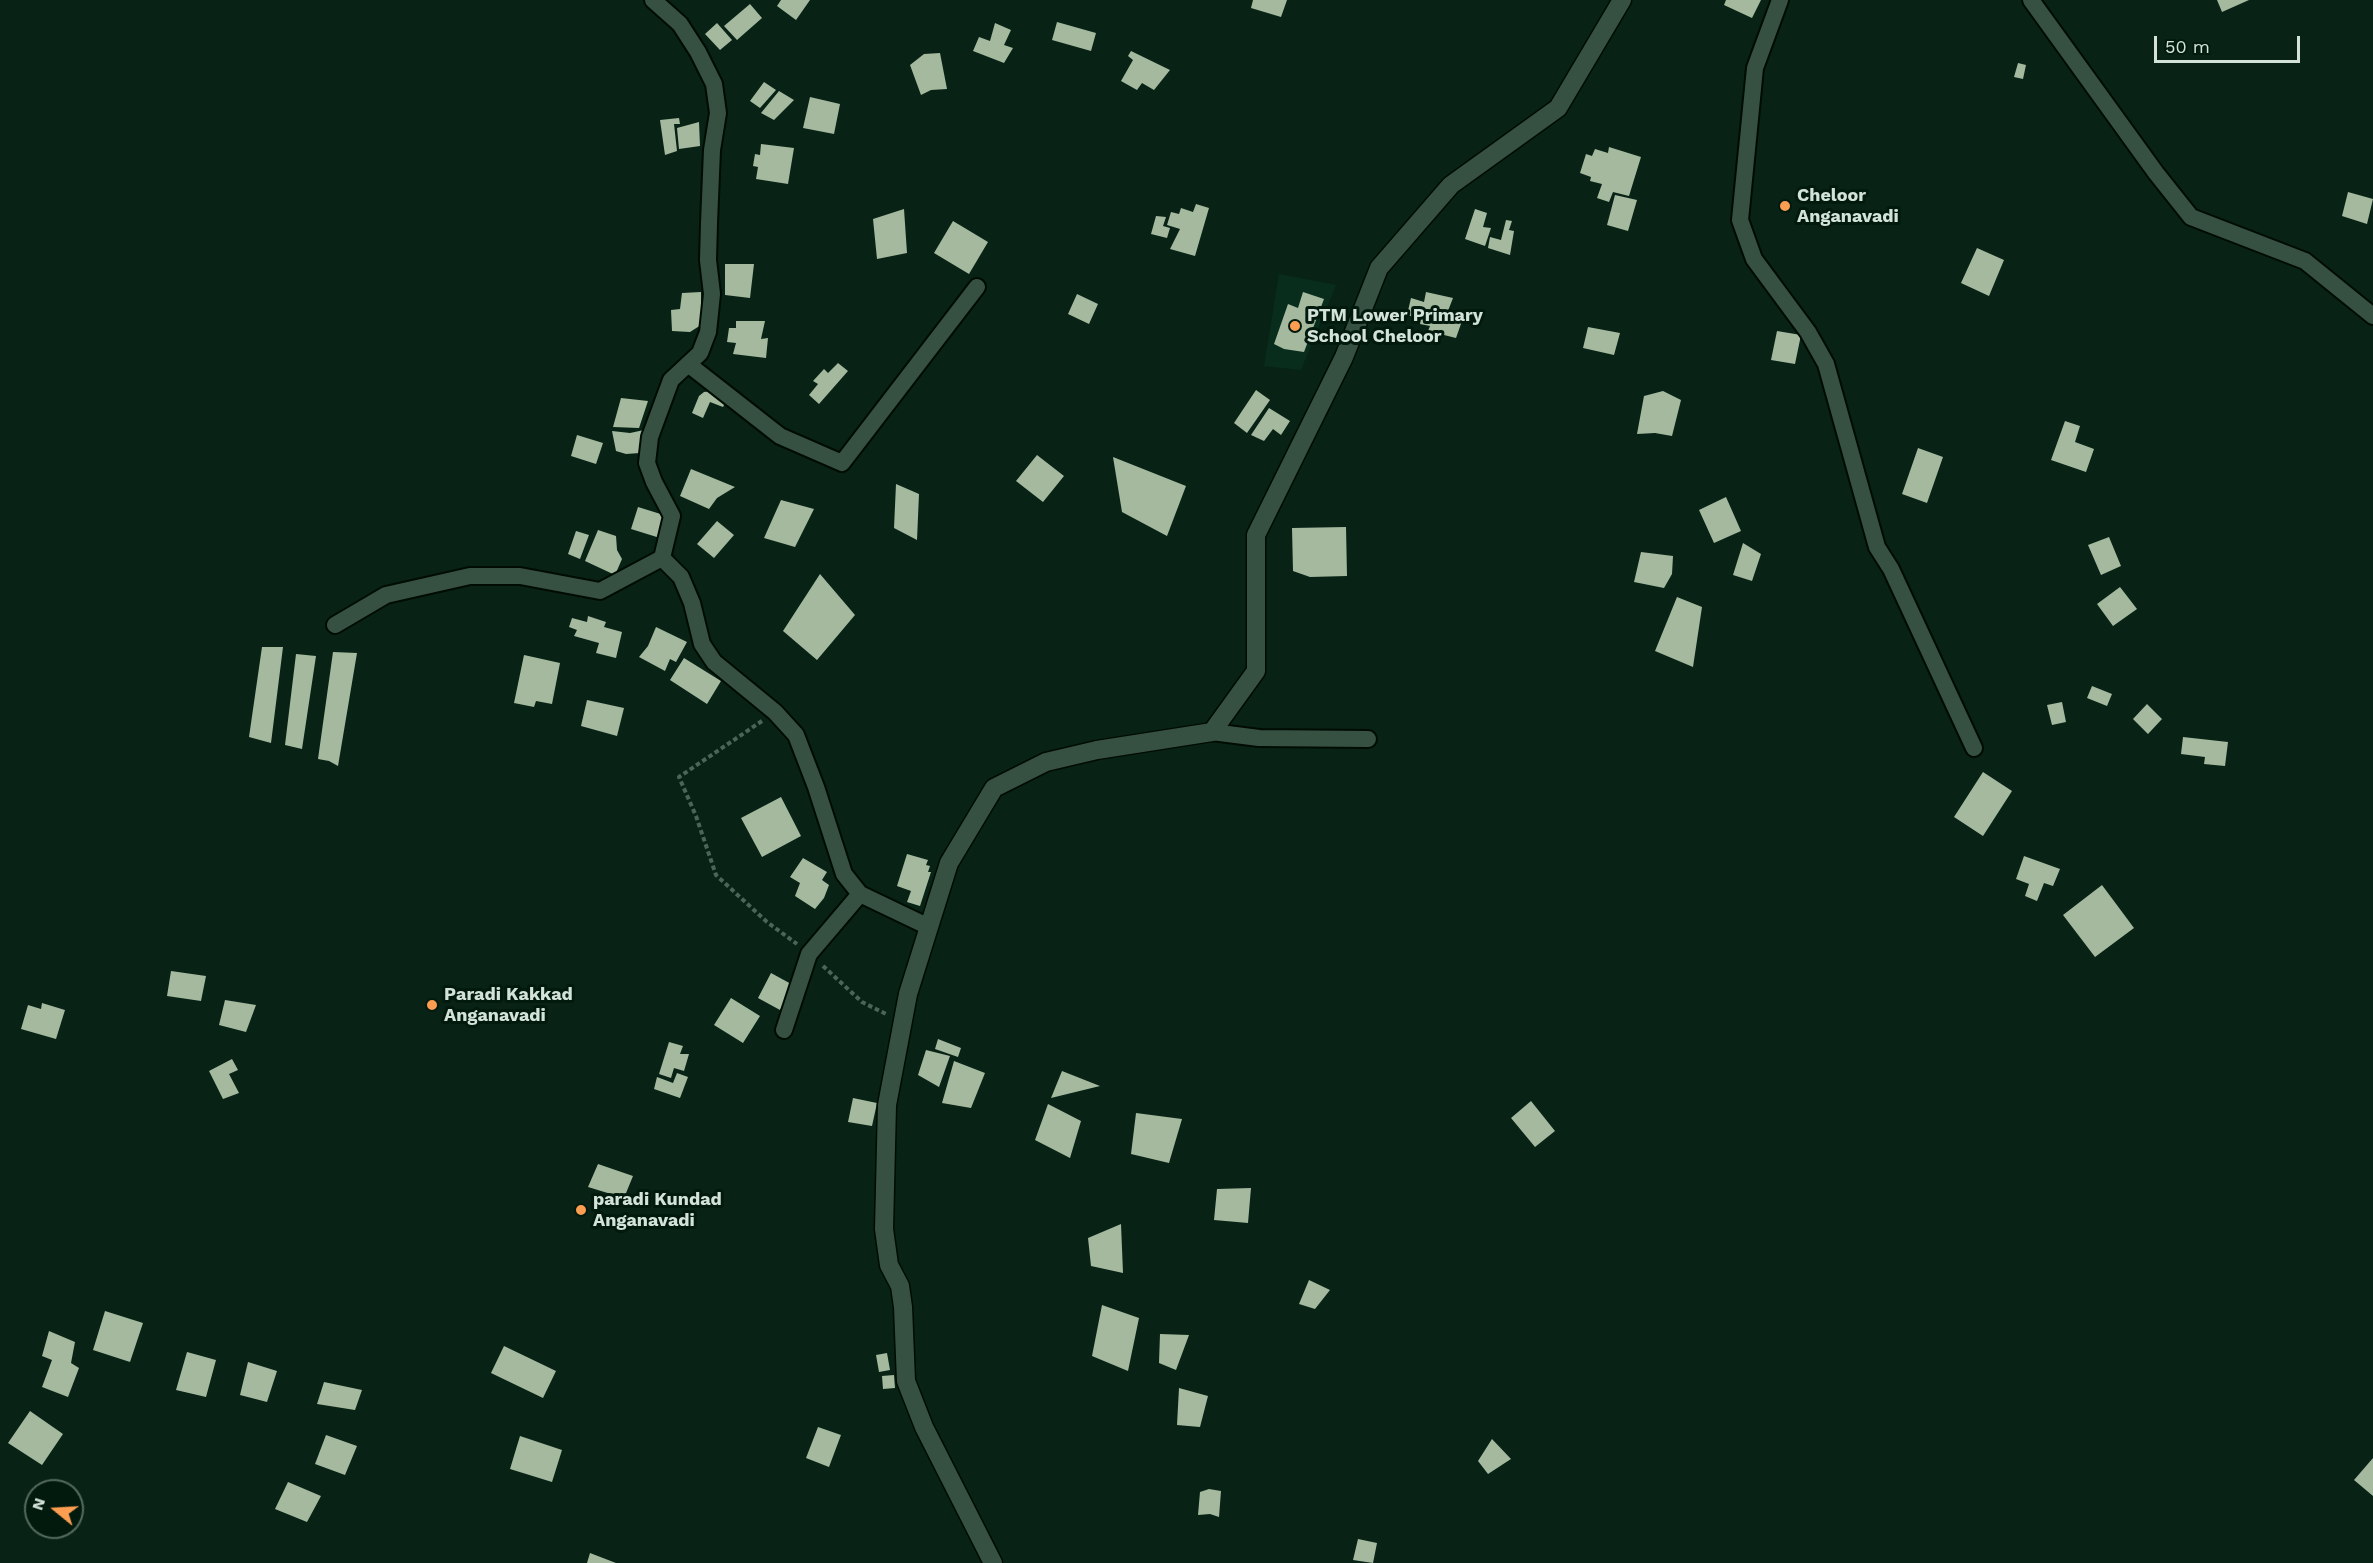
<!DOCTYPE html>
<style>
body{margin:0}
#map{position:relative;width:2373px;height:1563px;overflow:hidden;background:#082316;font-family:"Work Sans",sans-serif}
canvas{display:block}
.north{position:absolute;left:24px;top:1479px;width:60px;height:60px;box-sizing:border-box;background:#011a0d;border:2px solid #556a5f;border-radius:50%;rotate:288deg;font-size:16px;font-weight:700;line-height:24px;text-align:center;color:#d3e3da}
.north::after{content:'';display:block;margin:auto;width:21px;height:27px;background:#fb9e51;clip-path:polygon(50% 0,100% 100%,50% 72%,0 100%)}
.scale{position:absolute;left:2154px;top:36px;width:146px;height:27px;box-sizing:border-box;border:3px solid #d3e3da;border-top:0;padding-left:8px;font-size:18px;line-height:21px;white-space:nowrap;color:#d3e3da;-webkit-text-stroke:4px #011a0d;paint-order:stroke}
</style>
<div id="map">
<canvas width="2373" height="1563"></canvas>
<div class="north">N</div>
<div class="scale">50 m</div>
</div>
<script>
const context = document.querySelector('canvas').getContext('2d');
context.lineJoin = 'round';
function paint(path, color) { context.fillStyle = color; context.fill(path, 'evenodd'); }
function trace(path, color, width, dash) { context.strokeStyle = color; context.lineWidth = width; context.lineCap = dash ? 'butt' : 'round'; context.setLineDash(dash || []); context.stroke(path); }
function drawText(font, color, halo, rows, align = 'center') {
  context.font = font + ' "Work Sans",sans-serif'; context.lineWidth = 6; context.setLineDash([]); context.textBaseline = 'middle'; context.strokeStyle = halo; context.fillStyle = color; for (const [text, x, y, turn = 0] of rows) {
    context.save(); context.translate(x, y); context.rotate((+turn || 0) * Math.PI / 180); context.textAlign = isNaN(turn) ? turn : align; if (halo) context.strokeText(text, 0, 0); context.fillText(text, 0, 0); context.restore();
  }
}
const built = new Path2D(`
 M 1279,274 L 1336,285 L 1301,370 L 1264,366 Z`);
const building = new Path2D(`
 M 781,0 L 810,0 L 796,20 L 777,6 Z
 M 1253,0 L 1287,0 L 1281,17 L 1251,8 Z
 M 1726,0 L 1761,0 L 1752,18 L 1724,5 Z
 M 2217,0 L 2249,0 L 2222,12 Z
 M 750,4 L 762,18 L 737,40 L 724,26 Z
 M 1057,22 L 1096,33 L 1091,51 L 1052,40 Z
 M 717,23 L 732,40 L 720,50 L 705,34 Z
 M 995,23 L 1011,30 L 1004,45 L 1013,48 L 1004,63 L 973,51 L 979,37 L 990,41 Z
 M 1131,51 L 1170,70 L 1154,90 L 1142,83 L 1137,90 L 1121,81 L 1133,60 L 1128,56 Z
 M 940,53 L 947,89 L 931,90 L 921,95 L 910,65 L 924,54 Z
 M 2018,63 L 2026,65 L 2023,79 L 2014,77 Z
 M 764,82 L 776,90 L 760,108 L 750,101 Z
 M 779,91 L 794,100 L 774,120 L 761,113 Z
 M 810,97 L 840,104 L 834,134 L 803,128 Z
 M 679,118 L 680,124 L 674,124 L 677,151 L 665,155 L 660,120 Z
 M 699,122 L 700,146 L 679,149 L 677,128 Z
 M 761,144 L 794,148 L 788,184 L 756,179 L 758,167 L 753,166 L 755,154 L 760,155 Z
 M 1609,147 L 1641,157 L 1629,196 L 1613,192 L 1609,202 L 1597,198 L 1602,184 L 1590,181 L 1591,177 L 1580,173 L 1586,154 L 1592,156 L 1595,149 L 1608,153 Z
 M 2348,192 L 2373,199 L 2367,224 L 2342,216 Z
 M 1615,195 L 1637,200 L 1628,231 L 1607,225 Z
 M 1196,204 L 1209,208 L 1195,256 L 1170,249 L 1180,229 L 1167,225 L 1171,212 L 1179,214 L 1181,208 L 1193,212 Z
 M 904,209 L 907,253 L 877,259 L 873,219 Z
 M 1475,209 L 1487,213 L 1483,227 L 1491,228 L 1485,246 L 1465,239 Z
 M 1156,216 L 1166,217 L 1163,226 L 1170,228 L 1167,238 L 1151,234 Z
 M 1506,220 L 1512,221 L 1509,230 L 1514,231 L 1510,255 L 1488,248 L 1490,237 L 1501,240 Z
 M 953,221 L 988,242 L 969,274 L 934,253 Z
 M 1977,248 L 2004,260 L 1989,296 L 1961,283 Z
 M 725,264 L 754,264 L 750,298 L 725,295 Z
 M 701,292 L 701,325 L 690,332 L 672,331 L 671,310 L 680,309 L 682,293 Z
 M 1303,292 L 1324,299 L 1304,352 L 1284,349 L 1274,344 L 1288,304 L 1298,308 Z
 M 1426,292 L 1453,298 L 1446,316 L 1462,321 L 1456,338 L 1428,331 L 1430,326 L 1420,324 L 1421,319 L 1407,315 L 1411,298 L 1424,302 Z
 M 1077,294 L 1098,304 L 1089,324 L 1068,314 Z
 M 736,321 L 765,321 L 761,339 L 768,338 L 766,358 L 733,354 L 736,343 L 727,342 L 729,328 L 736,328 Z
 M 1588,327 L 1620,333 L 1614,355 L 1583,348 Z
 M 1777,331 L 1801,335 L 1795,364 L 1771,360 Z
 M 838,363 L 848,371 L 819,404 L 809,395 L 818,384 L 813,381 L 824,369 L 828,373 Z
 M 1256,390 L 1270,400 L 1247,433 L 1234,423 Z
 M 713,391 L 728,397 L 723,407 L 710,402 L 703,418 L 692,413 L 699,396 L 704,392 Z
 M 1663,391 L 1681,400 L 1672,436 L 1655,433 L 1637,434 L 1644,396 Z
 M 621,398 L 648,401 L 639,428 L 613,427 Z
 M 1269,408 L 1290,421 L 1281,435 L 1273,429 L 1264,441 L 1251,435 Z
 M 2065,421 L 2080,426 L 2075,442 L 2094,449 L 2086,472 L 2051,460 Z
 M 644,430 L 640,453 L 626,454 L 616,451 L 612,431 L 630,433 Z
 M 577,435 L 603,443 L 596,464 L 571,456 Z
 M 1918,448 L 1943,457 L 1927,503 L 1902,494 Z
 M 1037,455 L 1064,476 L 1043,502 L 1016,481 Z
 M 1113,457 L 1186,486 L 1167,536 L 1122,512 Z
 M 691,469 L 735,487 L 717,498 L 709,509 L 680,496 Z
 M 896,484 L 919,494 L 917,540 L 894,528 Z
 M 1726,497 L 1741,531 L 1714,543 L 1699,510 Z
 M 781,500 L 814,509 L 795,547 L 764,538 Z
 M 638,507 L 667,516 L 660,538 L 631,529 Z
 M 717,521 L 734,535 L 714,558 L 697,544 Z
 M 1346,527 L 1347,576 L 1310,577 L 1293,571 L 1292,528 Z
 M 598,530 L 616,536 L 617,550 L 622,559 L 615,575 L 585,561 Z
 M 576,531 L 589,535 L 580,559 L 568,554 Z
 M 2109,537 L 2121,566 L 2101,575 L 2088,545 Z
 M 1743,543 L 1761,554 L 1752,581 L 1733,575 Z
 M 1641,552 L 1673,556 L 1672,574 L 1664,588 L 1634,582 Z
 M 820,574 L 855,615 L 817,660 L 783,631 Z
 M 2120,587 L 2137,609 L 2113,626 L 2097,604 Z
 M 1677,597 L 1702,607 L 1693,667 L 1655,651 Z
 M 588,616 L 606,622 L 604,627 L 622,632 L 616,658 L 596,653 L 599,643 L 574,636 L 577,630 L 569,627 L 572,618 L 587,622 Z
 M 656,627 L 687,642 L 676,662 L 670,659 L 665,671 L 639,657 L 648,646 Z
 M 262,647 L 283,647 L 271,743 L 249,737 Z
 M 333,652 L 357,653 L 338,766 L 329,761 L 318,759 Z
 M 296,654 L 316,656 L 302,749 L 285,745 Z
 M 524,655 L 560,663 L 552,704 L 536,701 L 534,707 L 514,703 Z
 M 684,658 L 721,681 L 707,704 L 670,680 Z
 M 2092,686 L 2112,694 L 2107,706 L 2087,698 Z
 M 587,700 L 624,708 L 617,736 L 581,726 Z
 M 2062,702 L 2066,722 L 2052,725 L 2047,705 Z
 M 2147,704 L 2162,719 L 2148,734 L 2133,719 Z
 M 2183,737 L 2228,742 L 2225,766 L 2204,764 L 2205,757 L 2181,754 Z
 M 1983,772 L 2012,791 L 1983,836 L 1954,817 Z
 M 781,797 L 801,836 L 762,857 L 741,818 Z
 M 907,854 L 928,860 L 926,865 L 930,866 L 928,872 L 931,872 L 920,906 L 907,902 L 911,891 L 897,886 Z
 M 2024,856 L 2060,869 L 2053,886 L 2044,883 L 2037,901 L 2025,896 L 2029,884 L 2016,879 Z
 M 803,858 L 827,872 L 822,880 L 829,885 L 824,898 L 815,909 L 795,896 L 800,883 L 790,877 Z
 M 2102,885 L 2134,928 L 2095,957 L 2063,915 Z
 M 171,971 L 206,976 L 201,1001 L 167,996 Z
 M 771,973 L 793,985 L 780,1010 L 758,998 Z
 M 731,998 L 760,1016 L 743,1043 L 714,1025 Z
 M 225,1000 L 256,1005 L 246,1032 L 219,1025 Z
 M 42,1003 L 65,1010 L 56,1039 L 21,1029 L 28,1005 L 41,1009 Z
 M 938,1039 L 961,1048 L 958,1057 L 935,1049 Z
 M 669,1042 L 683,1046 L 680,1054 L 689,1054 L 684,1071 L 674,1068 L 671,1078 L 659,1074 Z
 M 926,1050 L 950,1056 L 939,1087 L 918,1075 Z
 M 232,1059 L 238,1070 L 229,1074 L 239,1093 L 223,1099 L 209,1071 Z
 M 954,1061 L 985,1073 L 971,1108 L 942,1103 Z
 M 1062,1071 L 1100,1086 L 1051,1098 Z
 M 677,1073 L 688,1077 L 680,1098 L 654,1089 L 657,1077 L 673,1083 Z
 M 853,1098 L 877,1103 L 872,1126 L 848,1122 Z
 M 1531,1101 L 1555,1131 L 1535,1147 L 1511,1118 Z
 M 1048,1104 L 1081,1121 L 1070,1158 L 1035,1140 Z
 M 1136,1113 L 1182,1119 L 1169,1163 L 1131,1154 Z
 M 598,1164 L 633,1176 L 624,1198 L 588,1187 Z
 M 1251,1188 L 1248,1223 L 1214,1220 L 1217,1189 Z
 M 1121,1224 L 1123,1273 L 1091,1266 L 1088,1238 Z
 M 1309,1280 L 1330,1290 L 1315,1309 L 1299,1304 Z
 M 1102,1305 L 1139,1318 L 1128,1371 L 1092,1356 Z
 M 105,1311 L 143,1323 L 130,1362 L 93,1350 Z
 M 49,1331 L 75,1342 L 71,1363 L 79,1368 L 68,1397 L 42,1387 L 52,1360 L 42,1356 Z
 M 1160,1334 L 1189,1335 L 1176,1370 L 1159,1363 Z
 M 504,1346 L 556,1371 L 543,1398 L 491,1373 Z
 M 187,1352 L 216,1360 L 206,1397 L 176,1390 Z
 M 887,1353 L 890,1370 L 879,1372 L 876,1355 Z
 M 248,1362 L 277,1371 L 267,1402 L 240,1395 Z
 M 894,1375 L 895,1388 L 883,1389 L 882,1376 Z
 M 324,1382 L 362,1390 L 355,1410 L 317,1404 Z
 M 1179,1388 L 1208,1396 L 1200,1427 L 1177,1425 Z
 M 30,1411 L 63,1434 L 42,1465 L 8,1443 Z
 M 818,1427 L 841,1435 L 829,1467 L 806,1458 Z
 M 326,1435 L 357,1446 L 345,1475 L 315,1464 Z
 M 520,1436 L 562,1450 L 552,1482 L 510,1469 Z
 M 1492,1439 L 1511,1459 L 1488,1474 L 1478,1461 Z
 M 2373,1458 L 2373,1496 L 2354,1480 Z
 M 288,1482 L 321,1496 L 307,1522 L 275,1509 Z
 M 1209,1489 L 1221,1491 L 1219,1517 L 1210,1514 L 1198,1515 L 1200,1492 Z
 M 1358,1539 L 1377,1543 L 1373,1563 L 1353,1560 Z
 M 590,1553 L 616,1563 L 587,1563 Z`);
const path = new Path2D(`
 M 762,721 L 679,777 L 696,816 L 716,875 L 767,922 L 797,944
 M 823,966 L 862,1002 L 886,1014`);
const street = new Path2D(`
 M 653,0 L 680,24 L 698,52 L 714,84 L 718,113 L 712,150 L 709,223 L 708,260 L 712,294 L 708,332 L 700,353 L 671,380 L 650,437 L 647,463 L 654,482 L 672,516 L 662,558 L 681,577 L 692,603 L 702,644 L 714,662 L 775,712 L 796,735 L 816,787 L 844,874 L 860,894 L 929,927
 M 1780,0 L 1755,68 L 1740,220 L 1754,259 L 1808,332 L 1826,364 L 1877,547 L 1891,569 L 1974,748
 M 2031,0 L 2156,173 L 2191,217 L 2305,261 L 2373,316
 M 688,364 L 780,436 L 842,463 L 977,287
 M 335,625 L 386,595 L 470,576 L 520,576 L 600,591 L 662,558
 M 1212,732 L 1259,738 L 1368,739
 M 784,1030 L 809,954 L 860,894`);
const secondary = new Path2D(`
 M 993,1563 L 924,1427 L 906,1381 L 903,1307 L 900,1286 L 889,1265 L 884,1229 L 887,1105 L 908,994 L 949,863 L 994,788 L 1046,762 L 1097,750 L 1212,732 L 1256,671 L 1256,535 L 1344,357 L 1379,268 L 1451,185 L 1558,108 L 1622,0`);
const markers = [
 [1785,206,6,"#fb9e51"],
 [1295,326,6,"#fb9e51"],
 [432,1005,6,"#fb9e51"],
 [581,1210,6,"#fb9e51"]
];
const poiNames = [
 ["Cheloor",1797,196],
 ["Anganavadi",1797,217],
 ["PTM Lower Primary",1307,316],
 ["School Cheloor",1307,337],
 ["Paradi Kakkad",444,995],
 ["Anganavadi",444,1016],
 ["paradi Kundad",593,1200],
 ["Anganavadi",593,1221]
];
paint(built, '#092d1d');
paint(building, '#a5b99f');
trace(street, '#000c03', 20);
trace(secondary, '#000c03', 21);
trace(path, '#4d6459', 4, [4.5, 3]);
trace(street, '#365142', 16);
trace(secondary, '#365142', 18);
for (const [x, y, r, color] of markers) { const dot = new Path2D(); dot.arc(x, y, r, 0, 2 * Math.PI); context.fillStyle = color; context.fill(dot); trace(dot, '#011a0d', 2); }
drawText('bold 18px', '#d3e3da', '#011a0d', poiNames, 'left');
</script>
